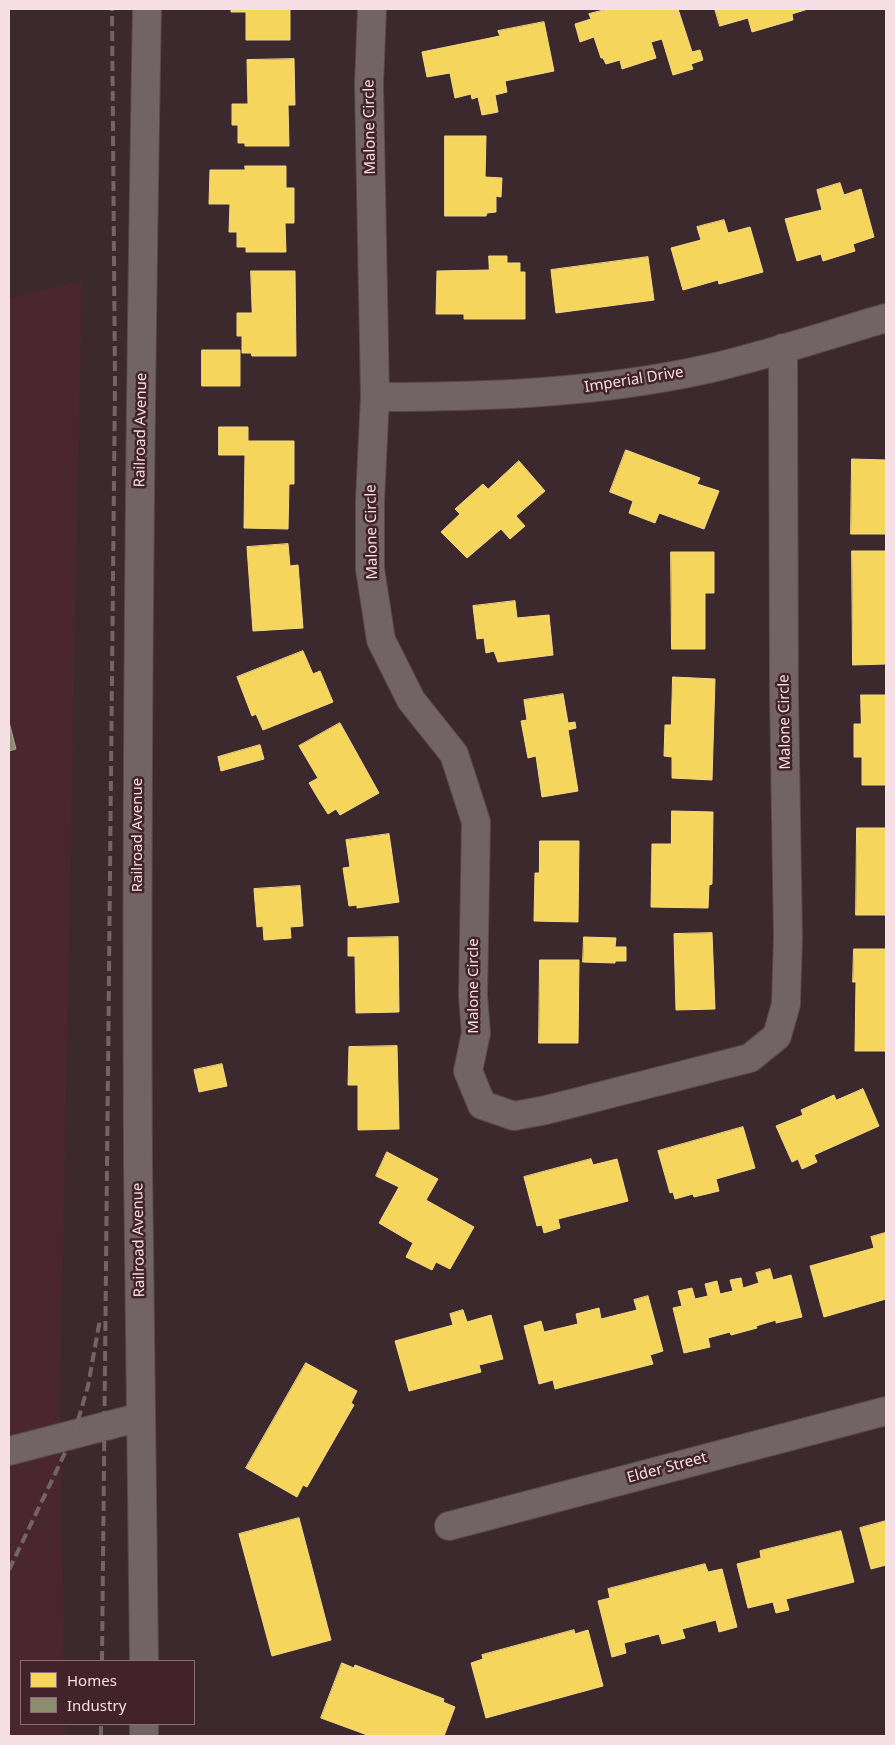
<!DOCTYPE html>
<style>
body{margin:0}
#map{position:relative;width:895px;height:1745px;overflow:hidden;background:#3b292e;font-family:"Noto Sans",sans-serif}
canvas{display:block}
.frame{position:absolute;inset:0;border:10px solid #f6e0e5;pointer-events:none}
.legend{position:absolute;left:20px;top:1660px;width:175px;height:65px;box-sizing:border-box;background:#42222b;border:1px solid #8a6e75;margin:0;padding:6px 9px;list-style:none;font-size:15px;color:#f6e0e5}
.legend li{display:flex;align-items:center;gap:10px;height:25px}
.legend b{width:25px;border:1px solid #8a6e75}
</style>
<div id="map">
<canvas width="895" height="1745"></canvas>
<div class="frame"></div>
<ul class="legend">
<li><b style="height:14px;background:#f6d55c"></b>Homes</li>
<li><b style="height:14px;background:#8c8c6e"></b>Industry</li>
</ul>
</div>
<script>
const context = document.querySelector('canvas').getContext('2d');
context.lineJoin = 'round';
function paint(path, color) { context.fillStyle = color; context.fill(path, 'evenodd'); }
function trace(path, color, width, dash) { context.strokeStyle = color; context.lineWidth = width; context.lineCap = dash ? 'butt' : 'round'; context.setLineDash(dash || []); context.stroke(path); }
function drawText(font, color, halo, rows, align = 'center') {
  context.font = font + ' "Noto Sans",sans-serif'; context.lineWidth = 5; context.setLineDash([]); context.textBaseline = 'middle'; context.strokeStyle = halo; context.fillStyle = color; for (const [text, x, y, turn = 0] of rows) {
    context.save(); context.translate(x, y); context.rotate((+turn || 0) * Math.PI / 180); context.textAlign = isNaN(turn) ? turn : align; if (halo) context.strokeText(text, 0, 0); context.fillText(text, 0, 0); context.restore();
  }
}
const built = new Path2D(`
 M 82,280 L 60,1403 L 64,1661 L 21,1661 L 21,1724 L 66,1724 L 66,1736 L 9,1736 L 9,299 Z`);
const homes = new Path2D(`
 M 216,9 L 290,9 L 290,40 L 246,40 L 246,12 L 231,12 L 231,9 Z
 M 608,9 L 678,9 L 692,52 L 700,50 L 703,60 L 691,64 L 693,69 L 673,75 L 662,39 L 651,42 L 656,58 L 622,69 L 620,60 L 606,64 L 603,58 L 601,58 L 594,37 L 580,42 L 575,24 L 591,19 L 589,14 Z
 M 715,9 L 808,9 L 792,14 L 793,20 L 752,32 L 748,18 L 720,26 Z
 M 544,22 L 554,71 L 505,81 L 507,92 L 495,95 L 498,112 L 482,115 L 478,97 L 472,99 L 471,94 L 455,98 L 450,73 L 427,77 L 422,52 L 500,36 L 498,31 Z
 M 294,59 L 295,105 L 288,105 L 289,146 L 245,146 L 245,143 L 238,143 L 238,125 L 232,125 L 232,104 L 248,104 L 247,60 Z
 M 445,136 L 486,136 L 485,177 L 502,178 L 501,197 L 496,196 L 496,212 L 487,213 L 486,216 L 445,216 Z
 M 245,166 L 286,166 L 286,188 L 294,188 L 294,223 L 285,223 L 286,252 L 246,252 L 246,247 L 237,247 L 237,232 L 229,232 L 230,204 L 209,204 L 210,170 L 245,170 Z
 M 840,183 L 844,195 L 861,189 L 874,237 L 853,244 L 855,251 L 823,261 L 821,254 L 797,261 L 785,219 L 822,210 L 817,190 Z
 M 724,220 L 728,233 L 750,227 L 763,272 L 719,284 L 718,280 L 683,290 L 671,248 L 701,240 L 697,227 Z
 M 489,256 L 507,256 L 507,263 L 520,263 L 520,272 L 525,272 L 525,319 L 464,319 L 464,314 L 436,314 L 437,271 L 489,270 Z
 M 648,257 L 654,300 L 556,313 L 551,270 Z
 M 251,271 L 295,271 L 296,356 L 252,356 L 251,353 L 242,353 L 242,336 L 237,336 L 237,313 L 252,313 Z
 M 202,350 L 240,350 L 240,386 L 202,386 Z
 M 219,427 L 248,427 L 248,441 L 294,441 L 294,484 L 289,484 L 288,529 L 244,528 L 245,455 L 219,455 Z
 M 626,450 L 700,478 L 697,484 L 719,491 L 704,529 L 659,513 L 655,523 L 629,513 L 633,501 L 610,492 Z
 M 852,459 L 886,460 L 886,534 L 851,534 Z
 M 519,461 L 545,491 L 516,516 L 525,526 L 510,539 L 501,529 L 467,558 L 441,532 L 460,514 L 455,509 L 483,484 L 488,489 Z
 M 288,544 L 290,566 L 298,565 L 303,628 L 253,631 L 247,547 Z
 M 852,551 L 886,551 L 886,664 L 853,665 Z
 M 671,552 L 714,552 L 714,593 L 705,593 L 705,649 L 672,649 Z
 M 515,601 L 517,618 L 549,615 L 553,655 L 498,662 L 494,651 L 486,653 L 484,638 L 477,639 L 473,606 Z
 M 303,651 L 313,674 L 320,671 L 333,702 L 263,730 L 256,714 L 252,716 L 237,677 Z
 M 673,677 L 715,679 L 712,780 L 672,778 L 672,757 L 664,756 L 665,725 L 671,725 Z
 M 563,694 L 568,723 L 575,722 L 576,728 L 568,730 L 578,791 L 542,797 L 536,756 L 528,758 L 521,721 L 527,720 L 524,700 Z
 M 861,695 L 886,695 L 886,785 L 862,785 L 862,757 L 854,757 L 854,724 L 861,724 Z
 M 340,723 L 379,793 L 340,815 L 336,809 L 328,814 L 319,800 L 309,783 L 318,778 L 299,746 Z
 M 260,745 L 264,759 L 221,771 L 218,757 Z
 M 672,811 L 713,812 L 712,884 L 709,885 L 708,908 L 651,907 L 652,844 L 671,844 Z
 M 857,828 L 886,828 L 886,915 L 856,915 Z
 M 389,834 L 399,902 L 357,908 L 357,905 L 349,906 L 343,868 L 350,867 L 346,840 Z
 M 540,841 L 579,841 L 578,922 L 534,921 L 535,873 L 539,873 Z
 M 300,886 L 303,926 L 290,927 L 291,938 L 264,940 L 263,926 L 257,927 L 254,889 Z
 M 712,933 L 715,1009 L 676,1010 L 674,934 Z
 M 398,937 L 399,1012 L 356,1013 L 355,956 L 348,956 L 348,938 Z
 M 584,937 L 616,938 L 615,947 L 626,947 L 626,961 L 615,961 L 615,963 L 583,962 Z
 M 854,949 L 886,949 L 886,1051 L 855,1051 L 856,982 L 853,982 Z
 M 540,960 L 579,960 L 578,1043 L 539,1043 Z
 M 397,1046 L 399,1129 L 358,1130 L 358,1085 L 348,1085 L 349,1047 Z
 M 222,1064 L 227,1086 L 199,1092 L 194,1070 Z
 M 863,1089 L 879,1126 L 814,1155 L 817,1162 L 802,1169 L 798,1159 L 792,1162 L 776,1126 L 803,1115 L 801,1110 L 834,1095 L 836,1100 Z
 M 743,1127 L 755,1168 L 716,1179 L 719,1191 L 694,1197 L 693,1194 L 675,1199 L 673,1192 L 670,1193 L 658,1151 Z
 M 387,1152 L 438,1179 L 426,1200 L 474,1227 L 450,1269 L 436,1262 L 432,1270 L 406,1257 L 413,1243 L 379,1223 L 399,1187 L 376,1176 Z
 M 591,1159 L 593,1165 L 617,1159 L 628,1201 L 558,1219 L 560,1228 L 544,1233 L 542,1225 L 537,1226 L 524,1177 Z
 M 885,1233 L 886,1238 L 886,1299 L 824,1317 L 810,1266 L 874,1248 L 871,1237 Z
 M 770,1269 L 773,1280 L 791,1275 L 802,1317 L 776,1323 L 776,1320 L 756,1326 L 757,1328 L 731,1335 L 730,1332 L 708,1338 L 710,1347 L 684,1353 L 673,1308 L 682,1306 L 678,1291 L 692,1288 L 695,1299 L 708,1296 L 705,1284 L 717,1281 L 720,1294 L 733,1291 L 730,1280 L 741,1278 L 743,1288 L 759,1283 L 756,1273 Z
 M 648,1296 L 663,1351 L 650,1355 L 653,1364 L 555,1389 L 553,1380 L 539,1384 L 524,1326 L 541,1321 L 544,1332 L 578,1324 L 576,1314 L 599,1308 L 601,1319 L 637,1310 L 634,1300 Z
 M 463,1310 L 467,1322 L 491,1315 L 503,1359 L 479,1365 L 481,1372 L 409,1391 L 395,1341 L 453,1325 L 450,1314 Z
 M 306,1363 L 357,1391 L 351,1403 L 354,1405 L 307,1487 L 303,1485 L 297,1497 L 246,1468 Z
 M 299,1518 L 331,1640 L 272,1656 L 239,1534 Z
 M 886,1521 L 886,1565 L 871,1569 L 860,1528 Z
 M 841,1531 L 854,1582 L 786,1599 L 789,1610 L 776,1613 L 773,1602 L 748,1608 L 737,1564 L 761,1558 L 760,1551 Z
 M 705,1564 L 708,1572 L 722,1569 L 737,1627 L 719,1632 L 716,1620 L 682,1629 L 685,1638 L 662,1644 L 659,1634 L 624,1643 L 626,1653 L 612,1657 L 598,1601 L 610,1598 L 608,1589 Z
 M 574,1630 L 575,1634 L 588,1630 L 603,1686 L 486,1718 L 471,1663 L 483,1659 L 482,1655 Z
 M 342,1663 L 354,1668 L 355,1665 L 444,1699 L 443,1702 L 455,1707 L 444,1736 L 370,1736 L 321,1718 Z`);
const industry = new Path2D(`
 M 9,722 L 16,749 L 9,751 Z`);
const minor = new Path2D(`
 M 372,9 L 369,84 L 375,397 L 370,500 L 370,569 L 381,640 L 411,700 L 454,754 L 476,822 L 473,996 L 476,1033 L 468,1071 L 482,1105 L 514,1116 L 546,1110 L 750,1058 L 777,1036 L 786,1004 L 788,937 L 784,696 L 783,348
 M 375,397 C 486,397 599,393 707,369 C 768,355 827,335 886,318
 M 9,1451 L 141,1417
 M 449,1526 L 886,1411
 M 144,1661 C 143,1495 139,1329 138,1163 C 136,778 140,393 147,9
 M 144,1724 L 144,1736`);
const rail = new Path2D(`
 M 9,1570 L 74,1434 L 88,1386 L 100,1319
 M 102,1661 L 115,382 L 112,9
 M 101,1736 L 101,1724`);
const streetNames = [
 ["Malone Circle",370,127,-91],
 ["Imperial Drive",634,380,-9],
 ["Railroad Avenue",141,430,-89],
 ["Malone Circle",372,532,-91],
 ["Malone Circle",785,722,-91],
 ["Railroad Avenue",138,835,-90],
 ["Malone Circle",474,986,-90],
 ["Railroad Avenue",139,1240,-91],
 ["Elder Street",667,1468,-15]
];
paint(built, '#4a2630');
paint(homes, '#f6d55c');
trace(homes, '#f6d885', 1);
paint(industry, '#8c8c6e');
trace(industry, '#aca592', 1);
trace(minor, '#58484c', 30);
trace(minor, '#716366', 28);
trace(rail, '#726468', 4, [10, 5]);
drawText('15px', '#f6e0e5', '#42222b', streetNames);
</script>
